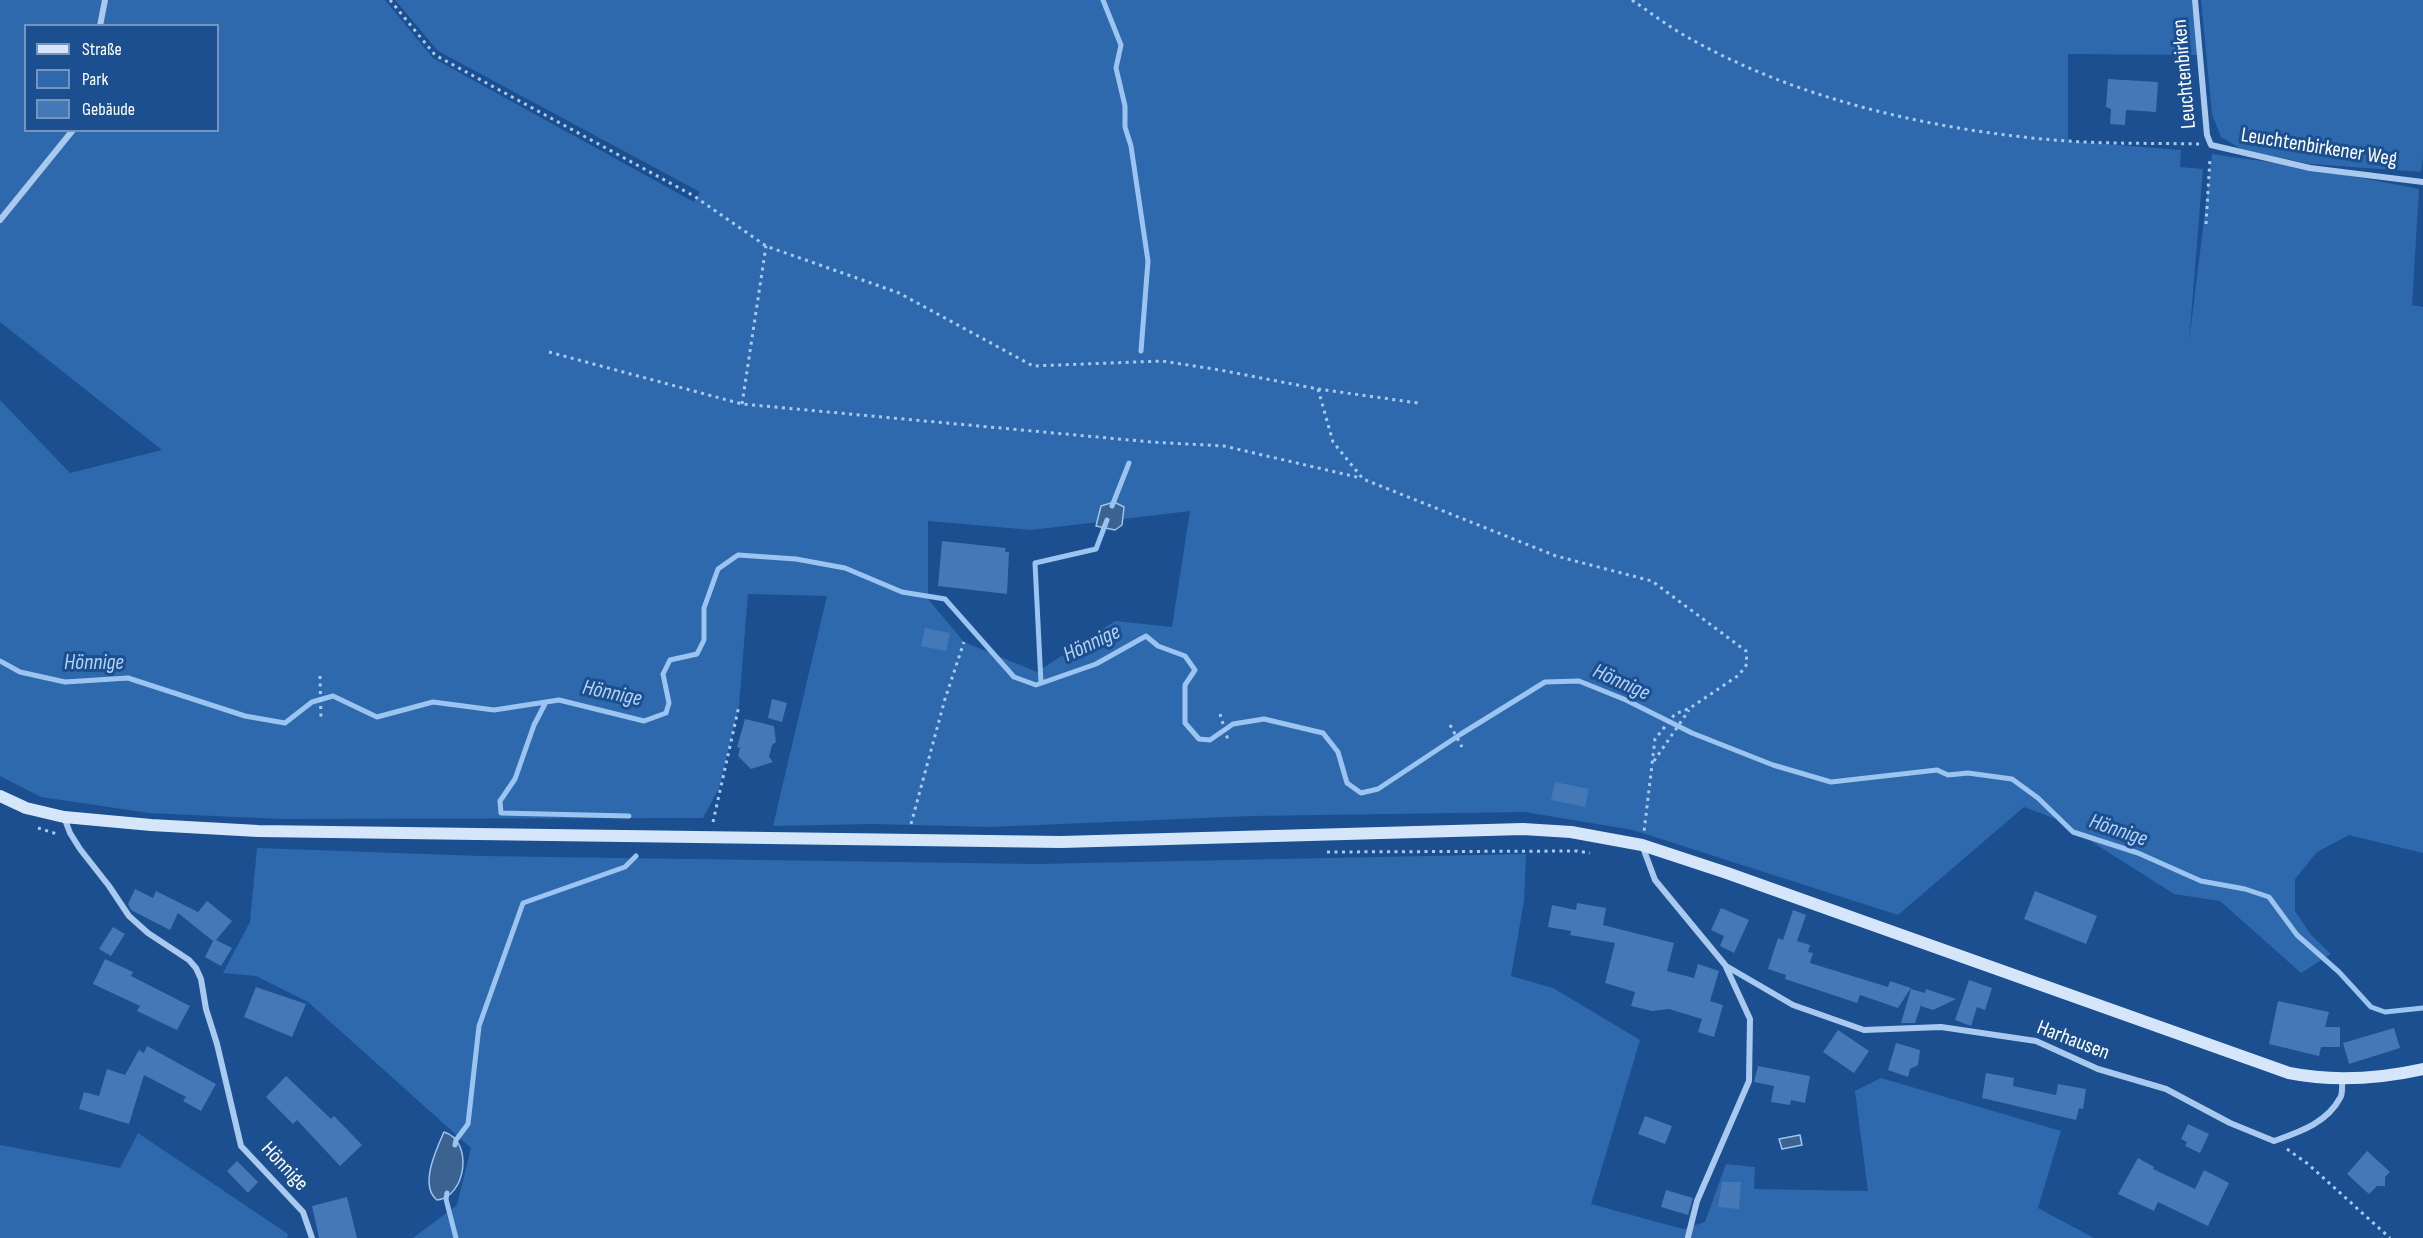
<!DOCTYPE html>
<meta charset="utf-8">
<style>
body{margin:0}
#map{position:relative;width:2423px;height:1238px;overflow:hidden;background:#1b4f8f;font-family:"Sofia Sans Condensed",sans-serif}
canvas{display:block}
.legend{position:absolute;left:24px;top:24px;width:195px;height:108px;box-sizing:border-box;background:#1b4f8f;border:2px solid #7695bc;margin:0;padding:8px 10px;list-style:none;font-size:18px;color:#fff}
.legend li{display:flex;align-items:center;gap:12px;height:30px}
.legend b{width:30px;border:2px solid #7695bc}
</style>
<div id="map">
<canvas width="2423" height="1238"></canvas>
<ul class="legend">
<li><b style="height:8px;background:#d6e6fa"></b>Straße</li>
<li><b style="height:16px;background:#2e69ad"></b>Park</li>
<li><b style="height:16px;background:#4478b7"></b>Gebäude</li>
</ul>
</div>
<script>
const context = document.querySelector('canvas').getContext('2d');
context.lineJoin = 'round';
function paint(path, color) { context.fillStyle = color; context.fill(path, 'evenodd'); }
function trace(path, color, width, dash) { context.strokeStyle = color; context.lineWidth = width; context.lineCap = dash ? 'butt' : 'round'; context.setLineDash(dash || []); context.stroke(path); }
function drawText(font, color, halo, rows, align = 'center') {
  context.font = font + ' "Sofia Sans Condensed",sans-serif'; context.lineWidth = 6; context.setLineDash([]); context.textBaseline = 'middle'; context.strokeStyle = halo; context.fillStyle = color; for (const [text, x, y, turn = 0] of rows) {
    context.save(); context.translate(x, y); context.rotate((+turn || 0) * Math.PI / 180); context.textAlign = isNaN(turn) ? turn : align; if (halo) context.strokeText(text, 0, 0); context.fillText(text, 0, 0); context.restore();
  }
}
const green = new Path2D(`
 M 0,0 L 385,0 L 433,58 L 694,202 L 700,192 L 438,51 L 395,0 L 2195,0 L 2200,55 L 2068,54 L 2068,141 L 2181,150 L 2180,167 L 2203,169 L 2189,342 L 2212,154 L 2310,168 L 2419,189 L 2412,305 L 2423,307 L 2423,853 L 2349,835 L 2317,852 L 2295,879 L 2295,911 L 2311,935 L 2331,954 L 2301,973 L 2220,901 L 2174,894 L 2056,819 L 2024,807 L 1898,915 L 1633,830 L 1525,812 L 1251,816 L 991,827 L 873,824 L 773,826 L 827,596 L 748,594 L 739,706 L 719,788 L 703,818 L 280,819 L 149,813 L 41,797 L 0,776 L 0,400 L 70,473 L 162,450 L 0,322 ZM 26,26 L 218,26 L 218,130 L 26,130 ZM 1190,511 L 1172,627 L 1115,621 L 1037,672 L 964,642 L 928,599 L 928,521 L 1031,530 Z
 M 2201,0 L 2423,0 L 2423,157 L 2421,172 L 2311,164 L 2243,150 L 2221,137 L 2212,114 Z
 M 257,848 L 482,856 L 1036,864 L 1526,854 L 1524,901 L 1511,976 L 1553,988 L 1640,1040 L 1591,1204 L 1683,1229 L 1705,1222 L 1726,1164 L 1755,1167 L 1754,1189 L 1868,1191 L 1855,1091 L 1881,1078 L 2061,1131 L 2038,1208 L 2094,1238 L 413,1238 L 457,1205 L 471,1148 L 308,1002 L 256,976 L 223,973 L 250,922 Z
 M 138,1133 L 288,1234 L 287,1238 L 0,1238 L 0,1145 L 120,1168 Z`);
const water = new Path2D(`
 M 1114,502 L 1124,507 L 1122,525 L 1115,530 L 1096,526 L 1101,506 Z
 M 444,1132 C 474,1141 466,1197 437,1200 C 419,1186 436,1150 444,1132 Z
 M 1800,1135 L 1802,1145 L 1782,1149 L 1779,1139 Z`);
const stream = new Path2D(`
 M 1103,0 L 1121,45 L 1116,68 L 1125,106 L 1125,127 L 1131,146 L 1148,261 L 1141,351
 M 1112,506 L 1129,463
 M 0,661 L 20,672 L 65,682 L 128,678 L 245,716 L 285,723 L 312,702 L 333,696 L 377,717 L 433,702 L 494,710 L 559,700 L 644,721 L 666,713 L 669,703 L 663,674 L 670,660 L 697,654 L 704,640 L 704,608 L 718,569 L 738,555 L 796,559 L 845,568 L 902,592 L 945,599 L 1014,677 L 1036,685 L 1096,664 L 1146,636 L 1158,646 L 1185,656 L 1195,670 L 1185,685 L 1185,723 L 1199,739 L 1210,740 L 1233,724 L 1264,719 L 1323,733 L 1338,752 L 1347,783 L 1361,793 L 1378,789 L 1461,734 L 1545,682 L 1579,681 L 1626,700 L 1692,733 L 1773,765 L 1831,782 L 1937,770 L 1948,775 L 1968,773 L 2012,779 L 2038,798 L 2073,832 L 2138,853 L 2201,881 L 2245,889 L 2269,897 L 2297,935 L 2339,972 L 2371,1007 L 2385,1012 L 2423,1008
 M 1041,683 L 1035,563 L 1096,549 L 1107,520
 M 546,702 L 534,725 L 515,779 L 500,801 L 501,813 L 629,816
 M 455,1145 L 456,1140 L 468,1124 L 479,1026 L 523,903 L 625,867 L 636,856
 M 447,1193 L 446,1199 L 456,1238`);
const building = new Path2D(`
 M 2108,79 L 2158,82 L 2156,112 L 2126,110 L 2125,125 L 2110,124 L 2111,109 L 2106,107 Z
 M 942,541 L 1006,548 L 1005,552 L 1009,552 L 1007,594 L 938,586 Z
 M 925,628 L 950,633 L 946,651 L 921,646 Z
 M 772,699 L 787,703 L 782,722 L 768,718 Z
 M 745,719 L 774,726 L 776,742 L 772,745 L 769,757 L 773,762 L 751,769 L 738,756 L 740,748 L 737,747 Z
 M 1555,782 L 1589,789 L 1585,807 L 1551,800 Z
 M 135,889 L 153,898 L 156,891 L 198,912 L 207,901 L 232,921 L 216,940 L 232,948 L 221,966 L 205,957 L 213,941 L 178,913 L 170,930 L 131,910 L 128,904 Z
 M 2035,891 L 2097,916 L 2086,944 L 2024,919 Z
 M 1577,903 L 1606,908 L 1603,925 L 1674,943 L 1667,971 L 1694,978 L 1698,964 L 1719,971 L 1710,1001 L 1723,1005 L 1714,1037 L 1698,1032 L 1702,1019 L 1669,1009 L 1652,1011 L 1631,1006 L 1635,992 L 1605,983 L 1615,943 L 1570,935 L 1571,931 L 1548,927 L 1552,905 L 1576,910 Z
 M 1721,908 L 1749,920 L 1734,953 L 1720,946 L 1724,936 L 1711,930 Z
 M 1793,910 L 1806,915 L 1797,941 L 1810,945 L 1808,952 L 1813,953 L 1810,963 L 1888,987 L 1890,981 L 1911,988 L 1898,1008 L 1860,995 L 1857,1003 L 1785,979 L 1786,975 L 1768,969 L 1778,938 L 1783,940 Z
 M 113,927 L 125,934 L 111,956 L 99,949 Z
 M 105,959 L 133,972 L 131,976 L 190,1006 L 177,1030 L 137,1011 L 140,1006 L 93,984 Z
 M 1969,980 L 1992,988 L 1985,1010 L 1977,1007 L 1971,1026 L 1955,1020 Z
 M 256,987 L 306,1004 L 292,1037 L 244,1017 Z
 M 1911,989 L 1925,993 L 1915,1023 L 1901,1023 Z
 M 1926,989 L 1956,999 L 1933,1010 L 1921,1006 Z
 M 2278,1001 L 2329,1012 L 2325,1027 L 2340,1027 L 2340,1047 L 2321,1047 L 2319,1056 L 2269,1044 Z
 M 2394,1028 L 2400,1048 L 2349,1064 L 2343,1043 Z
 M 1838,1030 L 1869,1051 L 1854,1073 L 1823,1052 Z
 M 1896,1043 L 1920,1050 L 1918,1065 L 1910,1069 L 1908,1077 L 1888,1070 Z
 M 147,1046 L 216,1084 L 201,1111 L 183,1101 L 186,1097 L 144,1075 L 129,1124 L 79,1109 L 84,1092 L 99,1096 L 107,1069 L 125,1075 L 139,1050 L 144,1053 Z
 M 1758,1066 L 1810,1076 L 1805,1103 L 1791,1100 L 1790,1105 L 1771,1102 L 1774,1086 L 1754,1082 Z
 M 1986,1073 L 2014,1078 L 2013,1086 L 2056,1095 L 2058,1084 L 2086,1089 L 2083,1109 L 2079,1108 L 2076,1120 L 1982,1098 Z
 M 286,1076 L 331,1119 L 334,1116 L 362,1145 L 340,1166 L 297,1120 L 293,1124 L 266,1097 Z
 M 1645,1116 L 1672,1126 L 1665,1144 L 1638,1134 Z
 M 2188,1124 L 2209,1134 L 2200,1153 L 2185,1146 L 2187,1142 L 2181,1139 Z
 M 2367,1151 L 2390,1172 L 2385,1177 L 2385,1186 L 2377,1186 L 2369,1194 L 2347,1174 Z
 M 2138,1158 L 2154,1167 L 2153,1169 L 2195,1189 L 2204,1170 L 2229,1183 L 2208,1226 L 2158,1202 L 2154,1211 L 2118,1194 Z
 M 237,1161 L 258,1182 L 248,1193 L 227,1171 Z
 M 1722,1182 L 1741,1182 L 1739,1209 L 1718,1207 Z
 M 1666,1190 L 1693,1198 L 1688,1215 L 1661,1207 Z
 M 347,1197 L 357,1238 L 319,1238 L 312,1206 Z`);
const path = new Path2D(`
 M 390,0 L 435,55 L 694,196 L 766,246 L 899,293 L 1033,366 L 1162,361 L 1220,370 L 1318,389 L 1333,442 L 1363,479 L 1556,556 L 1652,581 L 1746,651 L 1747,664 L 1739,675 L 1690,708 L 1675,714 L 1655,739 L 1644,832
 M 1632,0 C 1651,13 1669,27 1689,38 C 1800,101 1941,132 2067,141 C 2111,144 2155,143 2199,144
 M 2206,224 L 2210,158
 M 549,352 L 742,404 L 1151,442 L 1224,446 L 1361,478
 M 1318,389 L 1418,403
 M 742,404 L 766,246
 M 320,676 L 321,719
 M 1220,714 L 1228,740
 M 1450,725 L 1462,747
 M 1654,761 L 1689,710
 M 713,822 L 739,706
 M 911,824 L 945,699 L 964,642
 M 38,828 L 57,834
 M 1327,852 L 1577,851 L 1590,853
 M 2287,1149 L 2308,1164 L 2390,1238`);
const minor = new Path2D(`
 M 2195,0 L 2207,135 L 2211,145 L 2310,168 L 2423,182
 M 100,26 L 105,0
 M 0,220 L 73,130
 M 64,817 L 70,833 L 80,849 L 109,886 L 129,916 L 148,933 L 189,960 L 196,968 L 201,979 L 206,1009 L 217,1044 L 241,1146 L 303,1212 L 312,1238
 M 1642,845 L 1655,880 L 1726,966 L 1793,1005 L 1864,1030 L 1941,1027 L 2036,1041 L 2098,1069 L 2166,1089 L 2230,1123 L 2274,1141 C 2299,1132 2327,1123 2340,1098 C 2343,1094 2342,1085 2342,1080
 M 1688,1237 L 1697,1201 L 1749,1081 L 1750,1019 L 1726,967`);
const secondary = new Path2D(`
 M 0,796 L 26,808 L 64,817 L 151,825 L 258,831 L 1061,842 L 1523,829 L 1571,832 L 1642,845 L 1727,873 L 2289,1073 C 2334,1082 2378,1079 2423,1069`);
const streetNames = [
 ["Leuchtenbirken",2185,74,-95],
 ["Leuchtenbirkener Weg",2319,148,9],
 ["Harhausen",2073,1041,21],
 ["Hönnige",284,1167,47]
];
const waterNames = [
 ["Hönnige",1092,644,-25],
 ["Hönnige",94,663],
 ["Hönnige",1621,683,24],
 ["Hönnige",612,694,12],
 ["Hönnige",2118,831,19]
];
paint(green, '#2e69ad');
paint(water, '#3c6290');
trace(water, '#9cc4f0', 1.5);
trace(stream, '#9cc4f0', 5);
paint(building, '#4478b7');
trace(path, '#a9c9ee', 3, [3, 4.5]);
trace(minor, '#a9c9ee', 6);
trace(secondary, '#d6e6fa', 12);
drawText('21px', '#fff', '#1b4f8f', streetNames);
drawText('italic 22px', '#b5d3f5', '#1b4f8f', waterNames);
</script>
